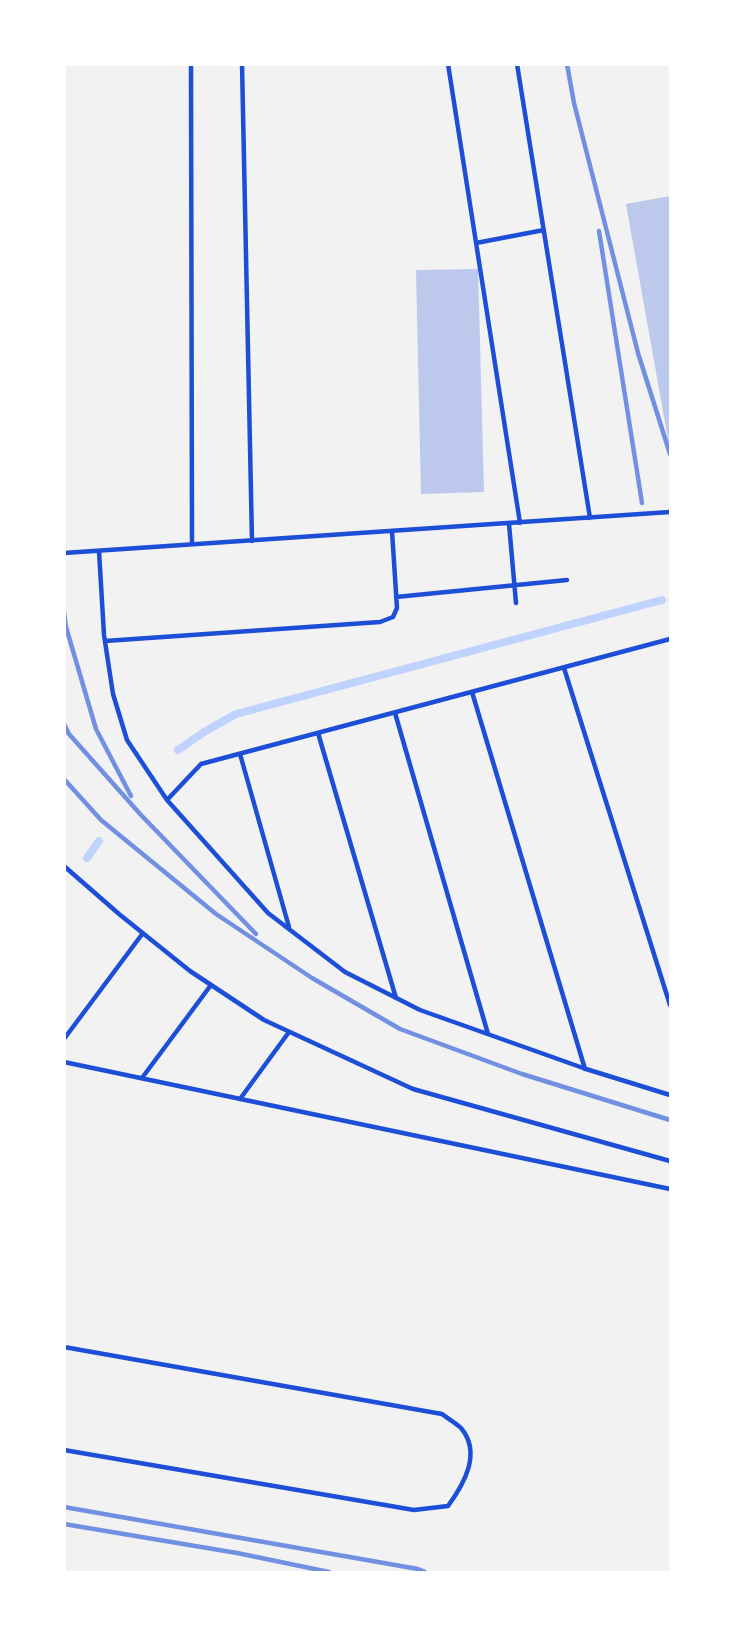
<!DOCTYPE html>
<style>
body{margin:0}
#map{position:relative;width:735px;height:1637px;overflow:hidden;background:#f2f2f2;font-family:Ubuntu,sans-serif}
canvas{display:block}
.frame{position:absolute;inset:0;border:66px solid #fff;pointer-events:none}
</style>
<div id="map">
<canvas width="735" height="1637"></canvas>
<div class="frame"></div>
</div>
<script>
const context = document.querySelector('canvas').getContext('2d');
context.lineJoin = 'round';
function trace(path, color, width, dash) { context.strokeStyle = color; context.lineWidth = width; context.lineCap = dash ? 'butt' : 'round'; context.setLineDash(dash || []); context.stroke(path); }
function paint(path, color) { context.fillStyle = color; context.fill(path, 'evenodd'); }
const stream = new Path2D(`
 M 178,750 L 204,732 L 236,714 L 662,600
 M 87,858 L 99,841`);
const building = new Path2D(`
 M 670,196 L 670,445 L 669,445 L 626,204 Z
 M 478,269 L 484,492 L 421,494 L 416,270 Z`);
const service = new Path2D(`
 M 191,64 L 192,544
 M 242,64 L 252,541
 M 448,64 L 520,523
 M 517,64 L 590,518
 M 476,243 L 544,230
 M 509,524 L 516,603
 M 99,551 L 104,635 L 113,694 L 127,740 L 167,800 L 268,913 L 345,972 L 420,1010 L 586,1069 L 670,1095
 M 64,553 L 670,512
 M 396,597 L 567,580
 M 105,641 L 380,622 L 393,617 L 397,608 L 392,531
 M 564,668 L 670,1005
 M 472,692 L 585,1069
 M 395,713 L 488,1034
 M 318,733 L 396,998
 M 240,754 L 289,927
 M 167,800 L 201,764 L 670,639
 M 64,866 L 119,914 L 190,971 L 264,1020 L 413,1089 L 670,1161
 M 64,1039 L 143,933
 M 64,1062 L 670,1189
 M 142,1078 L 211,985
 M 240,1099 L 289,1032
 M 64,1347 L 442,1414 C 447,1418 456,1423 461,1428 C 482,1453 464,1484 448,1506 L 414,1510 L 64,1450`);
const rail = new Path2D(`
 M 567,64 L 574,103 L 638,353 L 670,454
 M 599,231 L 642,503
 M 64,612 L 66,627 L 96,729 L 131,796
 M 64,724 L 69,734 L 141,815 L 256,934
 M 64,779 L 101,820 L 216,914 L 312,978 L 400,1029 L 522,1074 L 670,1120
 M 64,1507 L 418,1569 L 425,1572
 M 64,1524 L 237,1553 L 329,1572`);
trace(stream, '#bfd3fe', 8);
paint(building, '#bdc9ec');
trace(service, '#1d4ed8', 4.5);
trace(rail, '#7290e2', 4.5);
</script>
